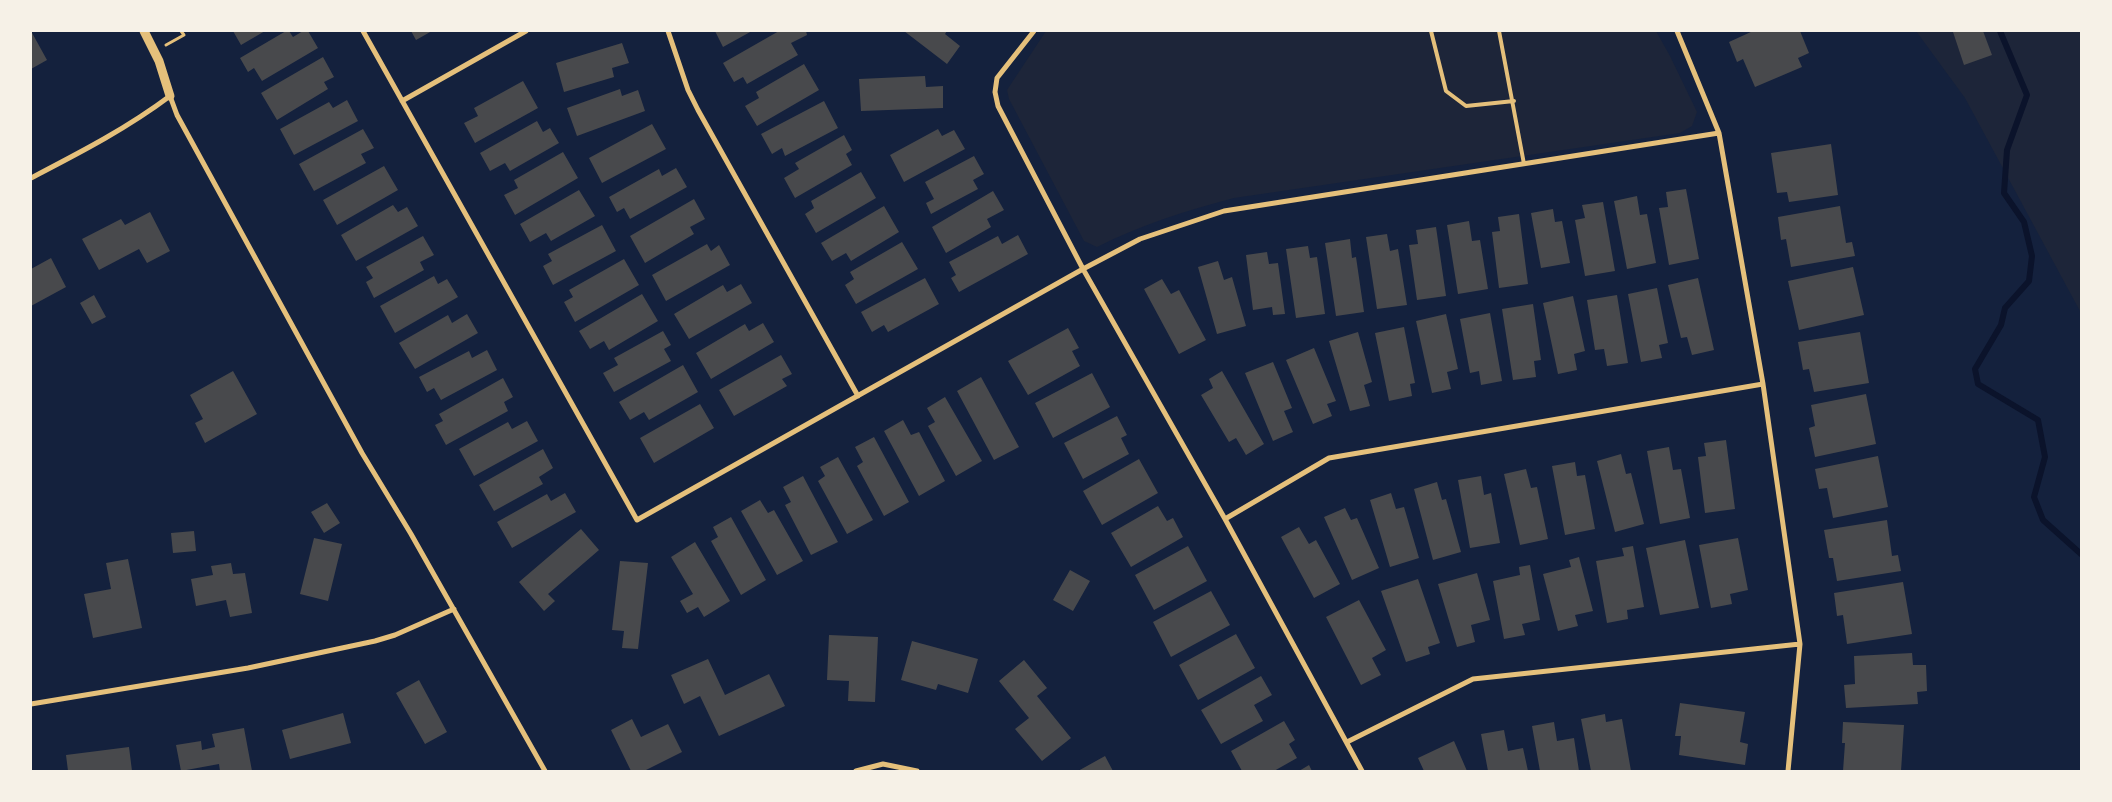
<!DOCTYPE html>
<style>
body{margin:0}
#map{position:relative;width:2112px;height:802px;overflow:hidden;background:#14213d;font-family:"Golos Text",sans-serif}
canvas{display:block}
.frame{position:absolute;inset:0;border:32px solid #f6f1e7;pointer-events:none}
</style>
<div id="map">
<canvas width="2112" height="802"></canvas>
<div class="frame"></div>
</div>
<script>
const context = document.querySelector('canvas').getContext('2d');
context.lineJoin = 'round';
function paint(path, color) { context.fillStyle = color; context.fill(path, 'evenodd'); }
function trace(path, color, width, dash) { context.strokeStyle = color; context.lineWidth = width; context.lineCap = dash ? 'butt' : 'round'; context.setLineDash(dash || []); context.stroke(path); }
const green = new Path2D(`
 M 1046,31 L 1656,31 L 1670,56 L 1697,112 L 1692,126 L 1680,133 L 1234,198 C 1187,210 1141,225 1097,247 L 1084,241 L 1009,99 L 1007,90 Z
 M 1916,31 L 2081,31 L 2081,313 L 1965,98 Z`);
const stream = new Path2D(`
 M 2000,31 L 2027,95 L 2007,150 L 2004,193 L 2024,222 L 2032,256 L 2029,281 L 2005,308 L 2001,325 L 1975,369 L 1978,384 L 2038,420 L 2045,457 L 2034,497 L 2043,520 L 2081,554`);
const building = new Path2D(`
 M 31,31 L 47,60 L 31,69 Z
 M 233,31 L 265,31 L 241,45 Z
 M 286,31 L 289,31 L 293,37 L 303,31 L 308,31 L 318,48 L 262,81 L 254,68 L 248,72 L 240,58 Z
 M 411,31 L 432,31 L 416,40 Z
 M 715,31 L 752,31 L 723,47 Z
 M 779,31 L 806,31 L 807,35 L 791,43 L 798,55 L 747,84 L 743,77 L 734,82 L 723,63 Z
 M 904,31 L 947,31 L 945,34 L 960,46 L 947,64 Z
 M 1753,31 L 1800,31 L 1809,53 L 1798,58 L 1802,67 L 1755,87 L 1743,59 L 1737,62 L 1729,42 Z
 M 1955,31 L 1983,31 L 1992,55 L 1964,65 L 1953,32 Z
 M 622,43 L 629,63 L 612,68 L 614,77 L 564,92 L 556,63 Z
 M 323,57 L 334,77 L 324,82 L 328,89 L 277,120 L 261,93 Z
 M 804,64 L 819,90 L 757,126 L 745,106 L 759,98 L 756,92 Z
 M 925,76 L 926,87 L 943,86 L 943,108 L 861,111 L 859,79 Z
 M 523,81 L 538,108 L 475,143 L 464,123 L 478,116 L 474,108 Z
 M 620,89 L 622,96 L 638,90 L 645,111 L 577,136 L 567,108 Z
 M 347,100 L 358,121 L 294,155 L 280,129 L 329,102 L 333,108 Z
 M 824,101 L 838,128 L 785,156 L 782,148 L 772,154 L 761,134 Z
 M 537,121 L 543,132 L 550,128 L 559,143 L 510,171 L 505,163 L 490,171 L 480,153 Z
 M 652,124 L 666,149 L 602,183 L 589,158 Z
 M 363,129 L 374,148 L 361,154 L 366,163 L 314,191 L 299,164 Z
 M 938,129 L 942,136 L 954,130 L 965,149 L 904,182 L 890,155 Z
 M 844,135 L 852,150 L 846,154 L 852,165 L 795,198 L 784,178 L 799,169 L 795,163 Z
 M 1831,144 L 1838,195 L 1789,202 L 1787,192 L 1777,193 L 1771,153 Z
 M 563,152 L 578,178 L 515,215 L 504,195 L 518,188 L 514,180 Z
 M 974,156 L 984,174 L 973,180 L 978,189 L 931,214 L 926,203 L 934,199 L 925,182 Z
 M 384,166 L 398,190 L 337,225 L 323,200 Z
 M 676,168 L 687,187 L 630,219 L 624,208 L 617,212 L 609,197 L 659,169 L 662,176 Z
 M 861,172 L 876,198 L 816,233 L 805,214 L 814,208 L 811,201 Z
 M 1686,189 L 1699,259 L 1669,265 L 1659,208 L 1668,207 L 1666,192 Z
 M 579,190 L 595,216 L 551,241 L 546,233 L 530,242 L 520,224 Z
 M 993,191 L 1004,210 L 987,219 L 991,227 L 946,253 L 932,227 Z
 M 1637,196 L 1640,215 L 1647,214 L 1656,263 L 1627,269 L 1614,201 Z
 M 694,199 L 705,219 L 690,227 L 694,234 L 645,263 L 630,236 Z
 M 1603,202 L 1615,271 L 1585,276 L 1575,220 L 1585,218 L 1582,205 Z
 M 393,205 L 398,212 L 407,207 L 418,226 L 356,261 L 341,235 Z
 M 884,206 L 899,232 L 851,261 L 846,253 L 832,261 L 821,243 Z
 M 1840,206 L 1846,243 L 1852,242 L 1855,256 L 1791,267 L 1786,239 L 1781,240 L 1778,217 Z
 M 1553,209 L 1555,222 L 1562,221 L 1570,263 L 1541,268 L 1531,213 Z
 M 150,212 L 170,251 L 147,263 L 139,249 L 99,270 L 82,239 L 121,219 L 125,225 Z
 M 1519,214 L 1528,284 L 1499,288 L 1492,232 L 1500,231 L 1498,217 Z
 M 1469,221 L 1472,241 L 1480,240 L 1488,289 L 1458,294 L 1447,225 Z
 M 602,225 L 616,251 L 553,285 L 543,266 L 552,261 L 548,254 Z
 M 1436,227 L 1446,296 L 1417,300 L 1409,245 L 1418,244 L 1416,230 Z
 M 1387,234 L 1390,251 L 1398,249 L 1407,305 L 1377,309 L 1366,237 Z
 M 1018,235 L 1028,254 L 959,292 L 951,278 L 956,275 L 949,262 L 998,236 L 1002,244 Z
 M 423,236 L 434,255 L 420,262 L 424,270 L 374,298 L 366,282 L 373,278 L 366,267 Z
 M 1350,239 L 1352,258 L 1356,257 L 1364,312 L 1336,316 L 1325,243 Z
 M 902,242 L 918,269 L 856,304 L 845,285 L 854,279 L 850,272 Z
 M 707,244 L 711,251 L 719,245 L 730,265 L 666,301 L 652,275 Z
 M 1308,246 L 1310,258 L 1317,257 L 1325,314 L 1296,318 L 1286,249 Z
 M 1267,252 L 1269,264 L 1278,263 L 1285,314 L 1273,315 L 1272,307 L 1253,310 L 1246,255 Z
 M 51,258 L 66,287 L 31,306 L 31,269 Z
 M 624,259 L 639,285 L 575,322 L 564,302 L 573,297 L 569,290 Z
 M 1218,261 L 1224,280 L 1232,277 L 1246,326 L 1217,334 L 1198,267 Z
 M 1853,267 L 1864,315 L 1799,330 L 1788,281 Z
 M 434,276 L 438,284 L 447,279 L 458,297 L 395,333 L 380,306 Z
 M 925,278 L 939,304 L 888,332 L 884,325 L 872,332 L 861,312 Z
 M 1698,278 L 1714,350 L 1692,355 L 1687,337 L 1681,338 L 1668,285 Z
 M 1162,279 L 1171,294 L 1179,290 L 1206,340 L 1179,354 L 1144,289 Z
 M 741,284 L 752,303 L 689,339 L 674,314 L 723,285 L 727,292 Z
 M 1657,288 L 1668,343 L 1659,345 L 1662,358 L 1641,362 L 1628,294 Z
 M 642,294 L 658,321 L 609,350 L 604,341 L 590,349 L 579,331 Z
 M 94,295 L 106,317 L 92,324 L 80,303 Z
 M 1617,295 L 1628,363 L 1607,366 L 1604,349 L 1595,350 L 1587,300 Z
 M 1573,296 L 1585,351 L 1574,354 L 1577,370 L 1558,374 L 1543,303 Z
 M 1533,304 L 1541,360 L 1534,361 L 1536,377 L 1513,380 L 1502,309 Z
 M 1490,313 L 1502,381 L 1481,385 L 1479,371 L 1470,373 L 1460,319 Z
 M 467,314 L 478,333 L 415,369 L 399,343 L 448,315 L 452,323 Z
 M 1446,314 L 1458,369 L 1447,372 L 1451,389 L 1432,393 L 1416,321 Z
 M 763,323 L 774,342 L 711,379 L 696,353 L 745,324 L 749,331 Z
 M 1404,327 L 1415,383 L 1410,384 L 1412,396 L 1389,401 L 1375,333 Z
 M 1068,328 L 1079,348 L 1072,351 L 1080,366 L 1028,395 L 1008,361 Z
 M 663,331 L 671,345 L 664,349 L 671,361 L 614,392 L 603,373 L 618,365 L 614,358 Z
 M 1358,332 L 1372,382 L 1364,385 L 1370,406 L 1350,411 L 1329,341 Z
 M 1860,332 L 1869,383 L 1814,392 L 1809,369 L 1803,370 L 1798,342 Z
 M 1314,348 L 1336,401 L 1327,404 L 1332,416 L 1313,424 L 1286,360 Z
 M 487,350 L 497,370 L 441,400 L 434,388 L 427,392 L 419,377 L 469,351 L 472,358 Z
 M 781,355 L 792,374 L 782,379 L 787,386 L 734,416 L 719,390 Z
 M 1273,362 L 1292,408 L 1284,411 L 1293,432 L 1273,441 L 1245,373 Z
 M 683,365 L 698,392 L 649,420 L 644,412 L 630,420 L 619,402 Z
 M 233,371 L 257,414 L 205,443 L 195,423 L 203,419 L 190,395 Z
 M 1222,371 L 1264,444 L 1246,455 L 1236,438 L 1229,442 L 1201,395 L 1213,388 L 1209,379 Z
 M 1092,373 L 1110,407 L 1053,438 L 1035,403 Z
 M 981,377 L 1019,447 L 994,460 L 957,391 Z
 M 503,378 L 513,397 L 504,402 L 508,411 L 446,445 L 435,425 L 443,421 L 439,414 Z
 M 1866,394 L 1876,444 L 1815,457 L 1809,428 L 1815,426 L 1811,405 Z
 M 945,397 L 982,461 L 956,476 L 928,426 L 935,422 L 927,408 Z
 M 700,404 L 714,428 L 654,463 L 640,438 Z
 M 1117,416 L 1127,435 L 1121,438 L 1129,454 L 1083,479 L 1064,443 Z
 M 903,420 L 911,435 L 919,432 L 945,481 L 919,496 L 884,431 Z
 M 527,421 L 538,441 L 474,476 L 459,449 L 508,422 L 512,429 Z
 M 874,437 L 909,502 L 884,516 L 857,466 L 863,462 L 855,447 Z
 M 1726,440 L 1735,509 L 1705,513 L 1698,457 L 1706,456 L 1704,443 Z
 M 1669,447 L 1673,470 L 1681,469 L 1690,518 L 1660,524 L 1647,451 Z
 M 543,449 L 553,468 L 539,477 L 543,484 L 494,511 L 479,485 Z
 M 1621,454 L 1626,474 L 1631,473 L 1644,524 L 1615,532 L 1597,461 Z
 M 1878,456 L 1888,507 L 1833,518 L 1827,488 L 1819,489 L 1815,469 Z
 M 838,457 L 873,520 L 847,534 L 818,481 L 825,476 L 820,467 Z
 M 1139,459 L 1158,493 L 1102,525 L 1083,491 Z
 M 1575,462 L 1577,476 L 1585,475 L 1595,529 L 1565,535 L 1552,466 Z
 M 1526,469 L 1531,488 L 1537,487 L 1548,539 L 1520,545 L 1504,474 Z
 M 803,476 L 838,542 L 811,555 L 785,505 L 791,502 L 783,487 Z
 M 1481,476 L 1484,495 L 1491,493 L 1500,543 L 1470,548 L 1458,480 Z
 M 1437,482 L 1442,500 L 1446,499 L 1461,552 L 1433,560 L 1414,489 Z
 M 565,493 L 576,512 L 512,548 L 497,522 L 547,494 L 551,501 Z
 M 1391,493 L 1396,509 L 1404,507 L 1419,558 L 1390,567 L 1370,500 Z
 M 760,500 L 768,513 L 774,510 L 803,561 L 777,575 L 741,511 Z
 M 327,503 L 340,523 L 324,533 L 311,512 Z
 M 1158,506 L 1167,521 L 1173,518 L 1183,537 L 1131,567 L 1111,533 Z
 M 1345,508 L 1351,520 L 1357,518 L 1379,568 L 1352,580 L 1324,517 Z
 M 731,517 L 766,580 L 741,595 L 711,541 L 718,537 L 713,527 Z
 M 1887,520 L 1892,556 L 1898,555 L 1901,571 L 1837,581 L 1833,558 L 1829,558 L 1824,530 Z
 M 1299,527 L 1309,544 L 1316,540 L 1340,584 L 1314,598 L 1281,537 Z
 M 581,529 L 599,550 L 548,594 L 555,601 L 544,611 L 519,582 Z
 M 194,531 L 196,551 L 173,553 L 171,533 Z
 M 314,538 L 342,544 L 328,601 L 300,594 Z
 M 1738,538 L 1748,590 L 1730,594 L 1732,604 L 1711,608 L 1699,545 Z
 M 1685,540 L 1699,608 L 1660,615 L 1646,548 Z
 M 695,542 L 730,601 L 704,617 L 698,607 L 687,613 L 680,601 L 693,594 L 671,557 Z
 M 1188,546 L 1207,581 L 1154,610 L 1135,575 Z
 M 1633,546 L 1644,607 L 1627,610 L 1628,619 L 1607,623 L 1596,561 L 1624,556 L 1622,548 Z
 M 1579,557 L 1593,611 L 1575,615 L 1578,626 L 1558,631 L 1543,574 L 1571,567 L 1569,560 Z
 M 128,559 L 142,628 L 93,638 L 84,594 L 111,589 L 106,563 Z
 M 620,561 L 648,563 L 638,649 L 622,648 L 624,631 L 612,630 Z
 M 231,563 L 233,574 L 245,573 L 252,613 L 230,617 L 226,600 L 196,606 L 191,579 L 213,575 L 211,566 Z
 M 1530,565 L 1540,620 L 1522,624 L 1525,635 L 1504,639 L 1493,581 L 1520,575 L 1519,567 Z
 M 1070,570 L 1090,581 L 1073,611 L 1053,600 Z
 M 1477,573 L 1490,620 L 1471,625 L 1475,642 L 1457,647 L 1438,584 Z
 M 1418,579 L 1440,643 L 1428,647 L 1430,654 L 1406,662 L 1381,591 Z
 M 1903,582 L 1912,634 L 1847,644 L 1843,615 L 1837,616 L 1834,593 Z
 M 1211,591 L 1230,625 L 1171,657 L 1153,622 Z
 M 1359,600 L 1386,650 L 1372,658 L 1381,675 L 1361,685 L 1326,617 Z
 M 1236,634 L 1255,668 L 1198,700 L 1179,665 Z
 M 829,635 L 878,637 L 875,702 L 848,701 L 849,681 L 827,680 Z
 M 912,641 L 978,659 L 968,693 L 938,684 L 936,690 L 901,680 Z
 M 1912,653 L 1913,665 L 1926,665 L 1927,691 L 1917,692 L 1918,704 L 1846,708 L 1844,685 L 1855,684 L 1854,656 Z
 M 708,659 L 725,695 L 769,674 L 785,706 L 719,736 L 700,696 L 684,704 L 671,675 Z
 M 1024,660 L 1047,688 L 1037,696 L 1071,738 L 1042,761 L 1015,729 L 1029,718 L 999,681 Z
 M 1261,676 L 1272,695 L 1254,705 L 1263,721 L 1221,744 L 1201,710 Z
 M 419,680 L 447,732 L 425,744 L 396,693 Z
 M 1680,703 L 1745,712 L 1740,742 L 1748,744 L 1745,765 L 1679,755 L 1681,736 L 1675,736 Z
 M 343,713 L 351,743 L 290,759 L 282,730 Z
 M 1605,714 L 1606,722 L 1622,719 L 1631,771 L 1591,771 L 1581,719 Z
 M 632,719 L 641,737 L 668,724 L 682,752 L 644,771 L 631,771 L 611,730 Z
 M 1284,721 L 1295,740 L 1289,744 L 1297,758 L 1274,771 L 1242,771 L 1231,751 Z
 M 1554,722 L 1557,741 L 1574,738 L 1579,771 L 1540,771 L 1532,726 Z
 M 1843,722 L 1904,725 L 1901,771 L 1843,771 L 1845,743 L 1842,743 Z
 M 244,728 L 252,771 L 220,771 L 219,764 L 181,771 L 176,745 L 201,741 L 202,750 L 215,747 L 212,734 Z
 M 1504,730 L 1508,751 L 1523,748 L 1528,771 L 1488,771 L 1481,734 Z
 M 1454,741 L 1467,771 L 1424,771 L 1418,758 Z
 M 129,747 L 132,771 L 68,771 L 66,755 Z
 M 1105,756 L 1113,771 L 1078,771 Z
 M 1309,765 L 1312,771 L 1299,771 Z`);
const path = new Path2D(`
 M 166,45 L 184,35 L 181,31`);
const service = new Path2D(`
 M 1431,31 L 1446,91 L 1466,106 L 1514,101
 M 1499,31 L 1524,164`);
const minor = new Path2D(`
 M 363,31 L 637,520 L 1083,269 L 1140,239 L 1224,211 L 1719,133
 M 668,31 L 688,90 L 698,110 L 858,396
 M 1034,31 L 997,78 L 995,92 L 998,106 L 1083,269 L 1225,519 L 1362,771
 M 1677,31 L 1719,133 L 1763,384 L 1800,644 L 1788,771
 M 402,101 L 526,31
 M 31,178 C 79,153 126,129 170,96 L 177,115 L 362,453 L 411,534 L 545,771
 M 1225,519 L 1329,458 L 1763,384
 M 31,704 L 248,668 L 375,641 L 395,635 L 454,609
 M 1347,742 L 1473,679 L 1800,644
 M 856,771 L 883,764 L 917,771`);
const tertiary = new Path2D(`
 M 144,31 L 159,61 L 170,96`);
paint(green, '#1d2539');
trace(stream, '#0b132b', 6);
paint(building, '#48494c');
trace(path, '#e5c07b', 3);
trace(service, '#e5c07b', 4);
trace(minor, '#e5c07b', 5);
trace(tertiary, '#e5c07b', 9);
</script>
